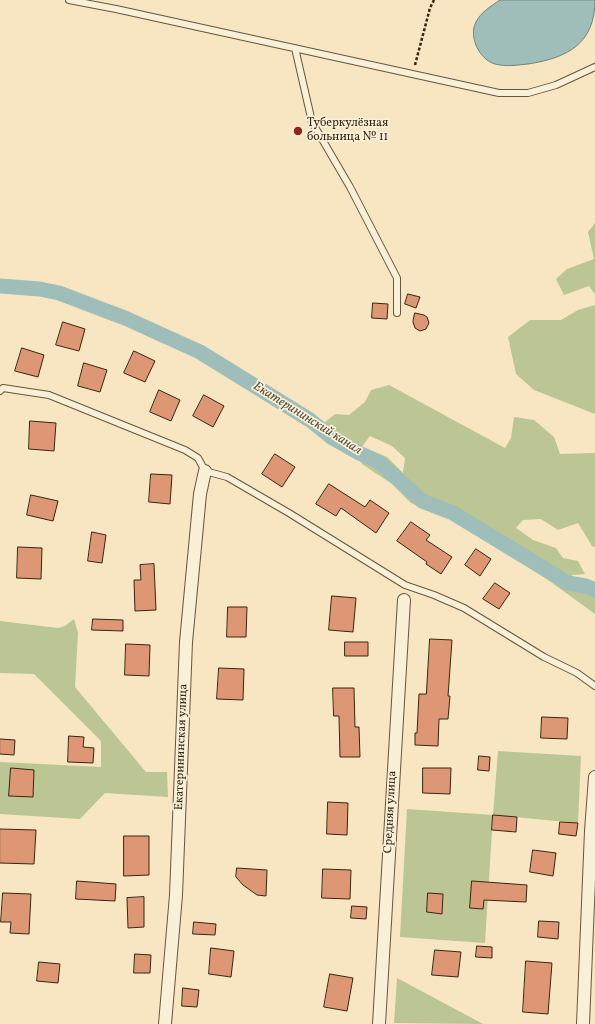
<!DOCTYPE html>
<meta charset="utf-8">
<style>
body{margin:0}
canvas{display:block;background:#f7e6c1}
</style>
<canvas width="595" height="1024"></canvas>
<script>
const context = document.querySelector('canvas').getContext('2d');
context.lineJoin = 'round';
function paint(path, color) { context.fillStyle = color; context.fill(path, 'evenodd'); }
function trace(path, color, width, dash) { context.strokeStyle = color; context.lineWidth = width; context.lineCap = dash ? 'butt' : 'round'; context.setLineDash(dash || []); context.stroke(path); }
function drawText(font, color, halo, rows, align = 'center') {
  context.font = font + ' Vollkorn,serif'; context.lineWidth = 3.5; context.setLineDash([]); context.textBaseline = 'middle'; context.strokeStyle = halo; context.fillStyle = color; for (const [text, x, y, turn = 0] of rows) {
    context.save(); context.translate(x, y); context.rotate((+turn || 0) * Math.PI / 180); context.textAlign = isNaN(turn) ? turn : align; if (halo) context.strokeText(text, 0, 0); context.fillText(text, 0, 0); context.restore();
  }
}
const green = new Path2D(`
 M 595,223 L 595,294 L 589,286 L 564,295 L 556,279 L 567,269 L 594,259 L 588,232 Z
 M 595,305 L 595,414 L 534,390 L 516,374 L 508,337 L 530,320 L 561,320 L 578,310 Z
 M 389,385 L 505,448 L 511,438 L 514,417 L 534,420 L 554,437 L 560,454 L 595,453 L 595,547 L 592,546 L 578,523 L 558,530 L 541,519 L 523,520 L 516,528 L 533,540 L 556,548 L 563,558 L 578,561 L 585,574 L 571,575 L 595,589 L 595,614 L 537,572 L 450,519 L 411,503 L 392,484 L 362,464 L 359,453 L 369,450 L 387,457 L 403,473 L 405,458 L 392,446 L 370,436 L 361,448 L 353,447 L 342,438 L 329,432 L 325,422 L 335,414 L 349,415 L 365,402 L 371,390 Z
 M 74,619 L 78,633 L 75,687 L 146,772 L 167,772 L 168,797 L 105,793 L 80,819 L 0,814 L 0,762 L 101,767 L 101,741 L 34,674 L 0,673 L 0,621 L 58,628 L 65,626 Z
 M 498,751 L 581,756 L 578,823 L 493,815 L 485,943 L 400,937 L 407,809 L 493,815 Z
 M 397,978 L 483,1024 L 394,1023 Z`);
const water = new Path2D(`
 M 500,0 L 595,0 C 595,44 567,58 528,64 C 518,65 506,67 495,64 C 480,60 468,37 476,22 C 481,12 491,6 500,0 Z`);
const canal = new Path2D(`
 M 0,286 L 40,289 L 59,293 L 125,318 L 200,352 L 310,420 L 331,437 L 359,453 L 379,462 L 422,501 L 453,513 L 568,583 L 586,586 L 595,590`);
const building = new Path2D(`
 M 408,294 L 420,297 L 416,308 L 405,304 Z
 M 373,303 L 388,304 L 387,319 L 372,318 Z
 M 415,313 L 424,315 L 427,317 L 429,323 L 426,329 L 420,331 L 415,328 L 413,322 Z
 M 63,322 L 85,329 L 79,351 L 56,345 Z
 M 22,348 L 44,355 L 38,377 L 15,371 Z
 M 134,351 L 155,361 L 145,382 L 124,373 Z
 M 84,363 L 107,370 L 100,392 L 78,386 Z
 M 159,390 L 180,400 L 171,421 L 150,412 Z
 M 204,395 L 224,406 L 213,427 L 193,416 Z
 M 30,421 L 56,423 L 54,451 L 29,449 Z
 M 275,454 L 295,467 L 282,487 L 262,474 Z
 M 151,474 L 172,475 L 170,504 L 149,502 Z
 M 329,484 L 365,507 L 370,500 L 389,513 L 376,533 L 341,508 L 336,516 L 316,504 Z
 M 31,495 L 58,501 L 53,521 L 27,515 Z
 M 411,522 L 430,535 L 426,540 L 452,557 L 441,574 L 426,564 L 427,562 L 397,541 Z
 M 92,532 L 106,535 L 102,563 L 88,561 Z
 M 18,547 L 42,548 L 41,579 L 17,578 Z
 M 476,549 L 491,559 L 480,576 L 465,565 Z
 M 154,564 L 156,610 L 135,611 L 134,580 L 141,580 L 140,565 Z
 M 495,583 L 510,593 L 499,609 L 483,599 Z
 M 332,596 L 356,598 L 353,632 L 329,630 Z
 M 228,607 L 247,607 L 246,637 L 227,637 Z
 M 93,619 L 123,620 L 123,631 L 92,630 Z
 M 430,639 L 452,640 L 448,696 L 450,696 L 448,719 L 439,719 L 438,746 L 415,745 L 415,733 L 417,733 L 419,694 L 426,694 Z
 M 345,642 L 368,642 L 368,656 L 345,656 Z
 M 126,644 L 150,645 L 149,676 L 125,675 Z
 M 219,668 L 244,669 L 243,700 L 217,699 Z
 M 333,688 L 354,688 L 355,727 L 359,727 L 360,757 L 340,757 L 339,716 L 334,716 Z
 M 542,717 L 568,718 L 567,739 L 541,738 Z
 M 69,736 L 84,737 L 83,747 L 94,748 L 93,763 L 68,762 Z
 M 0,739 L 15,740 L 14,755 L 0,754 Z
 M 479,756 L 490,757 L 489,771 L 478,770 Z
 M 11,768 L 34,770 L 33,797 L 9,796 Z
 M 423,768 L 451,768 L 450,794 L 423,793 Z
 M 328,802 L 348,803 L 347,835 L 327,834 Z
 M 493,815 L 517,817 L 516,832 L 492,830 Z
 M 560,822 L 578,823 L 576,836 L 559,834 Z
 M 0,829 L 36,830 L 34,864 L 0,863 Z
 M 124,836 L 149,836 L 149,875 L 124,876 Z
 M 533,850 L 556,853 L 553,876 L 530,872 Z
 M 237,868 L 267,870 L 266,896 L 257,895 L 243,885 L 236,877 Z
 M 323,869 L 351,870 L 350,899 L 322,898 Z
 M 77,881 L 116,884 L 115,901 L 76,899 Z
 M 472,881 L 527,885 L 526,902 L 484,900 L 483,909 L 470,908 Z
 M 3,893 L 31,894 L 29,934 L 10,933 L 11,922 L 1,922 Z
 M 428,893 L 443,894 L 442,914 L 427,912 Z
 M 144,897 L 144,927 L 128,928 L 127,898 Z
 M 352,906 L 367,907 L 366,919 L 351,918 Z
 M 539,921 L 559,922 L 558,939 L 538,937 Z
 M 194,922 L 216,924 L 215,935 L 193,934 Z
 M 477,946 L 492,947 L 492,958 L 476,957 Z
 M 211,948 L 234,951 L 231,977 L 209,974 Z
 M 435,950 L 461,952 L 458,977 L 432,975 Z
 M 135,954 L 151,955 L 150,973 L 134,973 Z
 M 526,961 L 552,963 L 548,1014 L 523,1012 Z
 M 39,962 L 60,964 L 58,983 L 37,981 Z
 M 330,974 L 353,978 L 347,1011 L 324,1007 Z
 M 183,988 L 199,990 L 197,1007 L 182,1006 Z`);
const path = new Path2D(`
 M 415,65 L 430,8 L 434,0`);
const service = new Path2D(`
 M 69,0 L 116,9 L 499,93 L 528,93 L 556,85 L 595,67
 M 295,48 L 312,122 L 350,187 L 397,278 L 397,313
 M 0,391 L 3,388 L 49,395 L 185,450 L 198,458 L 205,471 L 227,477 L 289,513 L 405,585 L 434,595 L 464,608 L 544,657 L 577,673 L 595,686`);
const minor = new Path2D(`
 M 165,1024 L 176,895 L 186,642 L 200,494 L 205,471
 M 379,1024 L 404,600
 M 583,1024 L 591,831 L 595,777`);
const markers = [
 [298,131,5,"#8f2418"]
];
const poiNames = [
 ["Туберкулёзная",307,124],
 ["больница № 11",307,138]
];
const streetNames = [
 ["Екатерининская улица",182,747,-88],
 ["Средняя улица",391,812,-87]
];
const waterNames = [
 ["Екатерининский канал",307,419,32]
];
paint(green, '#bcc594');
paint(water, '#9fbeba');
trace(water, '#768176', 1);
trace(canal, '#9fbeba', 15);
paint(building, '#de9774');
trace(building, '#382511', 1);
trace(service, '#68553d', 8);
trace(minor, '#68553d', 14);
trace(path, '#382511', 2.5, [3, 2]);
trace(service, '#faefd7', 6);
trace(minor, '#faefd7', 12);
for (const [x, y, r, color] of markers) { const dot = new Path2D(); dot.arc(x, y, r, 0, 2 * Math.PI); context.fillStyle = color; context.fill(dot); trace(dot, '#faefd7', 1.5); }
drawText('12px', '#382511', '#faefd7', poiNames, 'left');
drawText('12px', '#382511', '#faefd7', streetNames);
drawText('italic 13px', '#575344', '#faefd7', waterNames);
</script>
